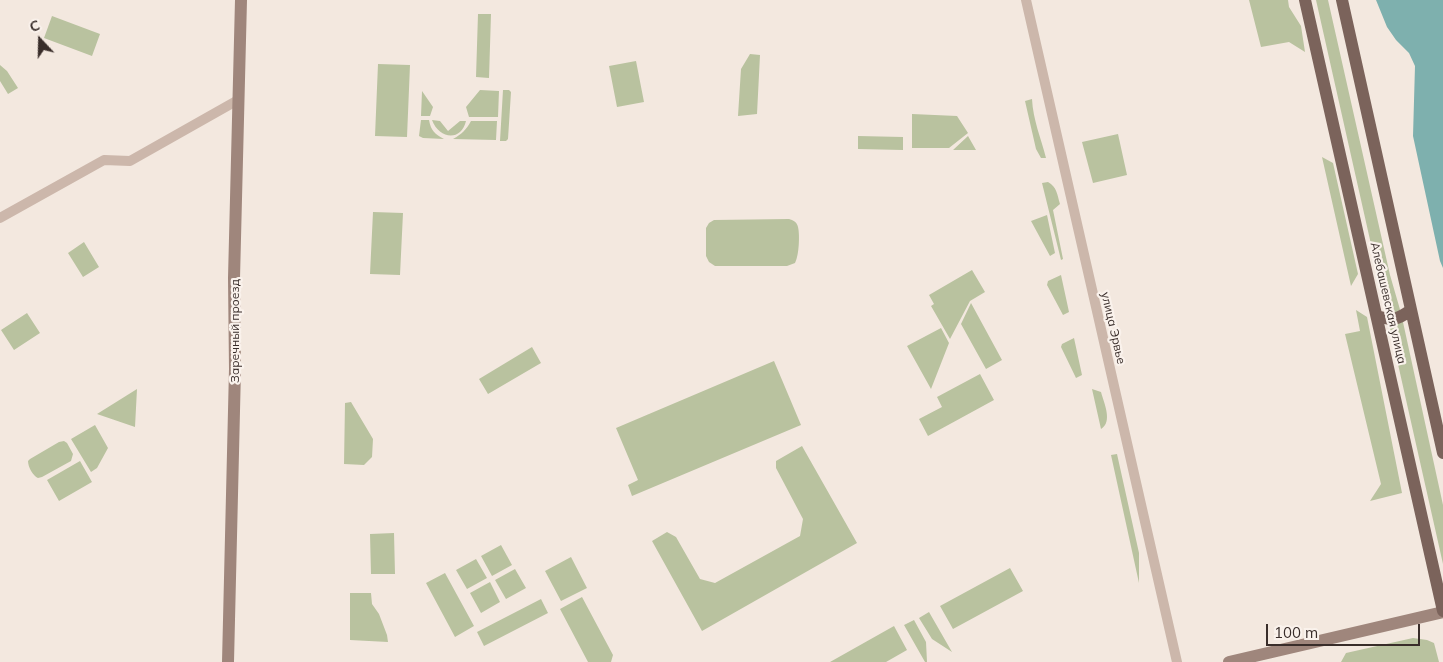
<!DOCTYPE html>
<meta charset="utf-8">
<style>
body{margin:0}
#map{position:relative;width:1443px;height:662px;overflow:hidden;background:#f3e8df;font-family:Mulish,sans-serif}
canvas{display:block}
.north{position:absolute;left:15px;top:15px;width:50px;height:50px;-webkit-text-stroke:4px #faf2ec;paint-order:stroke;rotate:339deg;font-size:14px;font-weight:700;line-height:20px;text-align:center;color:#392d2a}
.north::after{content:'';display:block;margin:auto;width:18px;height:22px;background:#392d2a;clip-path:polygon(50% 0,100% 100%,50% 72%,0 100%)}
.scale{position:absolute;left:1266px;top:624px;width:154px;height:22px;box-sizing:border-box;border:2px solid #392d2a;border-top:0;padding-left:6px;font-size:15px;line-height:18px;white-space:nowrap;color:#392d2a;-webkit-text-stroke:4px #faf2ec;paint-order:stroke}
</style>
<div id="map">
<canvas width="1443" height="662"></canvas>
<div class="north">С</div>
<div class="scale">100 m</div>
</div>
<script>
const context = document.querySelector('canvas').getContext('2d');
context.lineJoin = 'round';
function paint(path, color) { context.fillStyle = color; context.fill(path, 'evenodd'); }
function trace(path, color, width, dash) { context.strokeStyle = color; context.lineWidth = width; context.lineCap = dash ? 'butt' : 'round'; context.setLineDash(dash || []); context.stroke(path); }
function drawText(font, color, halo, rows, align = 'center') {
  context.font = font + ' Mulish,sans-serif'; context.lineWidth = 4.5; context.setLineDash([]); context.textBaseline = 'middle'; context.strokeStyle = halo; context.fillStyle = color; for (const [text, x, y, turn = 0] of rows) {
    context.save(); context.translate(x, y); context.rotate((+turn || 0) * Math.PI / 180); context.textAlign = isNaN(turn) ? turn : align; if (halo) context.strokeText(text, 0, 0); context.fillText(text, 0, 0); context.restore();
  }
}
const green = new Path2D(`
 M 1249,0 L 1288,0 L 1289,7 L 1301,26 L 1305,52 L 1289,42 L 1261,47 Z
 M 1316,0 L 1328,0 L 1390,275 L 1401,313 L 1443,505 L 1443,564 Z
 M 478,14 L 491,14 L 489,78 L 476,77 Z
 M 52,16 L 100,34 L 92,56 L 44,38 Z
 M 750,54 L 760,55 L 757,114 L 738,116 L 741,69 Z
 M 636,61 L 644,102 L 617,107 L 609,66 Z
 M 378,64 L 410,65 L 407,137 L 375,136 Z
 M 0,65 L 7,71 L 18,88 L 8,94 L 0,81 Z
 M 480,90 L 499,91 L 498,117 L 469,117 L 466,107 Z
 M 503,90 L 509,90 L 511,92 L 508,139 L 506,141 L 500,141 Z
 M 422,91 L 433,107 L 430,116 L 421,116 Z
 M 1032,99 C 1033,120 1041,138 1046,158 L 1041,158 L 1036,149 L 1025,101 Z
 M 912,114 L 957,116 L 968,133 L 949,148 L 912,148 Z
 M 421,120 L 429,120 C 431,131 435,134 444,139 L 423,138 L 419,136 Z
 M 432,120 L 440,121 L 448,131 L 460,121 L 466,121 C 461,142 439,139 432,120 Z
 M 471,121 L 497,121 L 496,140 L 453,139 C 462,134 466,130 471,121 Z
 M 1118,134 L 1127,175 L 1093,183 L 1082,142 Z
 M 858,136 L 903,137 L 903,150 L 858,149 Z
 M 968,136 L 976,150 L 953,150 Z
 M 1322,157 L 1333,163 L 1358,274 L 1351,286 Z
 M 1048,182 C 1057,187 1057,194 1060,204 L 1053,210 L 1063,259 L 1061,260 L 1042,183 Z
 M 373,212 L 403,213 L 400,275 L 370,274 Z
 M 1047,215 L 1055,253 L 1050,256 L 1031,221 Z
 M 789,219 C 793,220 797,222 798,227 C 800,235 799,256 795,263 L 787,266 L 715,266 L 709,262 L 706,256 L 706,228 L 709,223 L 714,220 Z
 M 84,242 L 99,267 L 83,277 L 68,253 Z
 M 972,270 L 985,292 L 970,301 L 950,339 L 931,306 L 934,304 L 929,295 Z
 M 1061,275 L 1069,312 L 1063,315 L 1047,285 L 1048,281 Z
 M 971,303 L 1002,360 L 986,369 L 961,324 Z
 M 1356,310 L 1367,317 L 1402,493 L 1370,501 L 1381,484 L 1345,334 L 1360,331 Z
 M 27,313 L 40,333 L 14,350 L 1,330 Z
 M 941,328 L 949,343 L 931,389 L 907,346 Z
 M 1074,338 L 1082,375 L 1076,378 L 1061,347 L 1062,344 Z
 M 532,347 L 541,363 L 488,394 L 479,379 Z
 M 774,361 L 801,425 L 632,496 L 628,485 L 638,480 L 616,428 Z
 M 980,374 L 994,400 L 928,436 L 919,419 L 942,407 L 937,397 Z
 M 137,389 L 135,427 L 97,414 Z
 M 1092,389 L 1101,392 C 1104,403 1113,422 1101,429 Z
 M 351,402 L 373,439 L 372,457 L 364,465 L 344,464 L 345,403 Z
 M 95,425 L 108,448 L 97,468 L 91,472 L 71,439 Z
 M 64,441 L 67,443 L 73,454 L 71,461 L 42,477 L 38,478 C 33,476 28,467 28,461 L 30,459 L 59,442 Z
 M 802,446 L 857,543 L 702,631 L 652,541 L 667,532 L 676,537 L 700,579 L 715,583 L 800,536 L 803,519 L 776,468 L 776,461 Z
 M 1117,454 L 1139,553 L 1139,583 L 1111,455 Z
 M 80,461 L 92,482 L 59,501 L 47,480 Z
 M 394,533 L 395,574 L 371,574 L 370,534 Z
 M 501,545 L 512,565 L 492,576 L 481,556 Z
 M 571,557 L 587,588 L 561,601 L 545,571 Z
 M 476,559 L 487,578 L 467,589 L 456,570 Z
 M 1010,568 L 1023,591 L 953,629 L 940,606 Z
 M 515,569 L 526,588 L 506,599 L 495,580 Z
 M 445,573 L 474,626 L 455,637 L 426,583 Z
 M 490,582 L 500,602 L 481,613 L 470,593 Z
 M 350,593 L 371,593 L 372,604 L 379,614 L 387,635 L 388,642 L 350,640 Z
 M 582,597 L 613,655 L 611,662 L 588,662 L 560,609 Z
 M 541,599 L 548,613 L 484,646 L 477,632 Z
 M 929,612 L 952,652 L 932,639 L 919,618 Z
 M 914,620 L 926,642 L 927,662 L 925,662 L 904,625 Z
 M 894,626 L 907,650 L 886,662 L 830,662 Z
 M 1413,638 L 1427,640 L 1434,643 L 1439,662 L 1341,662 L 1346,653 Z`);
const water = new Path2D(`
 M 1376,0 L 1443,0 L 1443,268 L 1440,261 L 1413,136 L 1415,66 L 1409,53 L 1396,40 L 1387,27 Z`);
const street = new Path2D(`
 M 1026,0 L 1177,662
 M 0,218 L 104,160 L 130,161 L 238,100`);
const secondary = new Path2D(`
 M 228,662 L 235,369 L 234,278 L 241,0
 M 1229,662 L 1443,612`);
const primary = new Path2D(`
 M 1305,0 L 1443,611
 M 1342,0 L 1443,453
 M 1377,316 C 1393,321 1397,320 1411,310`);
const streetNames = [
 ["Алебашевская улица",1388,303,77],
 ["улица Эрвье",1113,328,77],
 ["Заречный проезд",235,331,-90]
];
paint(green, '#b9c29f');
paint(water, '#7eb0ae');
trace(street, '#ccb7ab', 10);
trace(secondary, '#9f867c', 12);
trace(primary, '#7b635b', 12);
drawText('12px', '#392d2a', '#faf2ec', streetNames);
</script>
